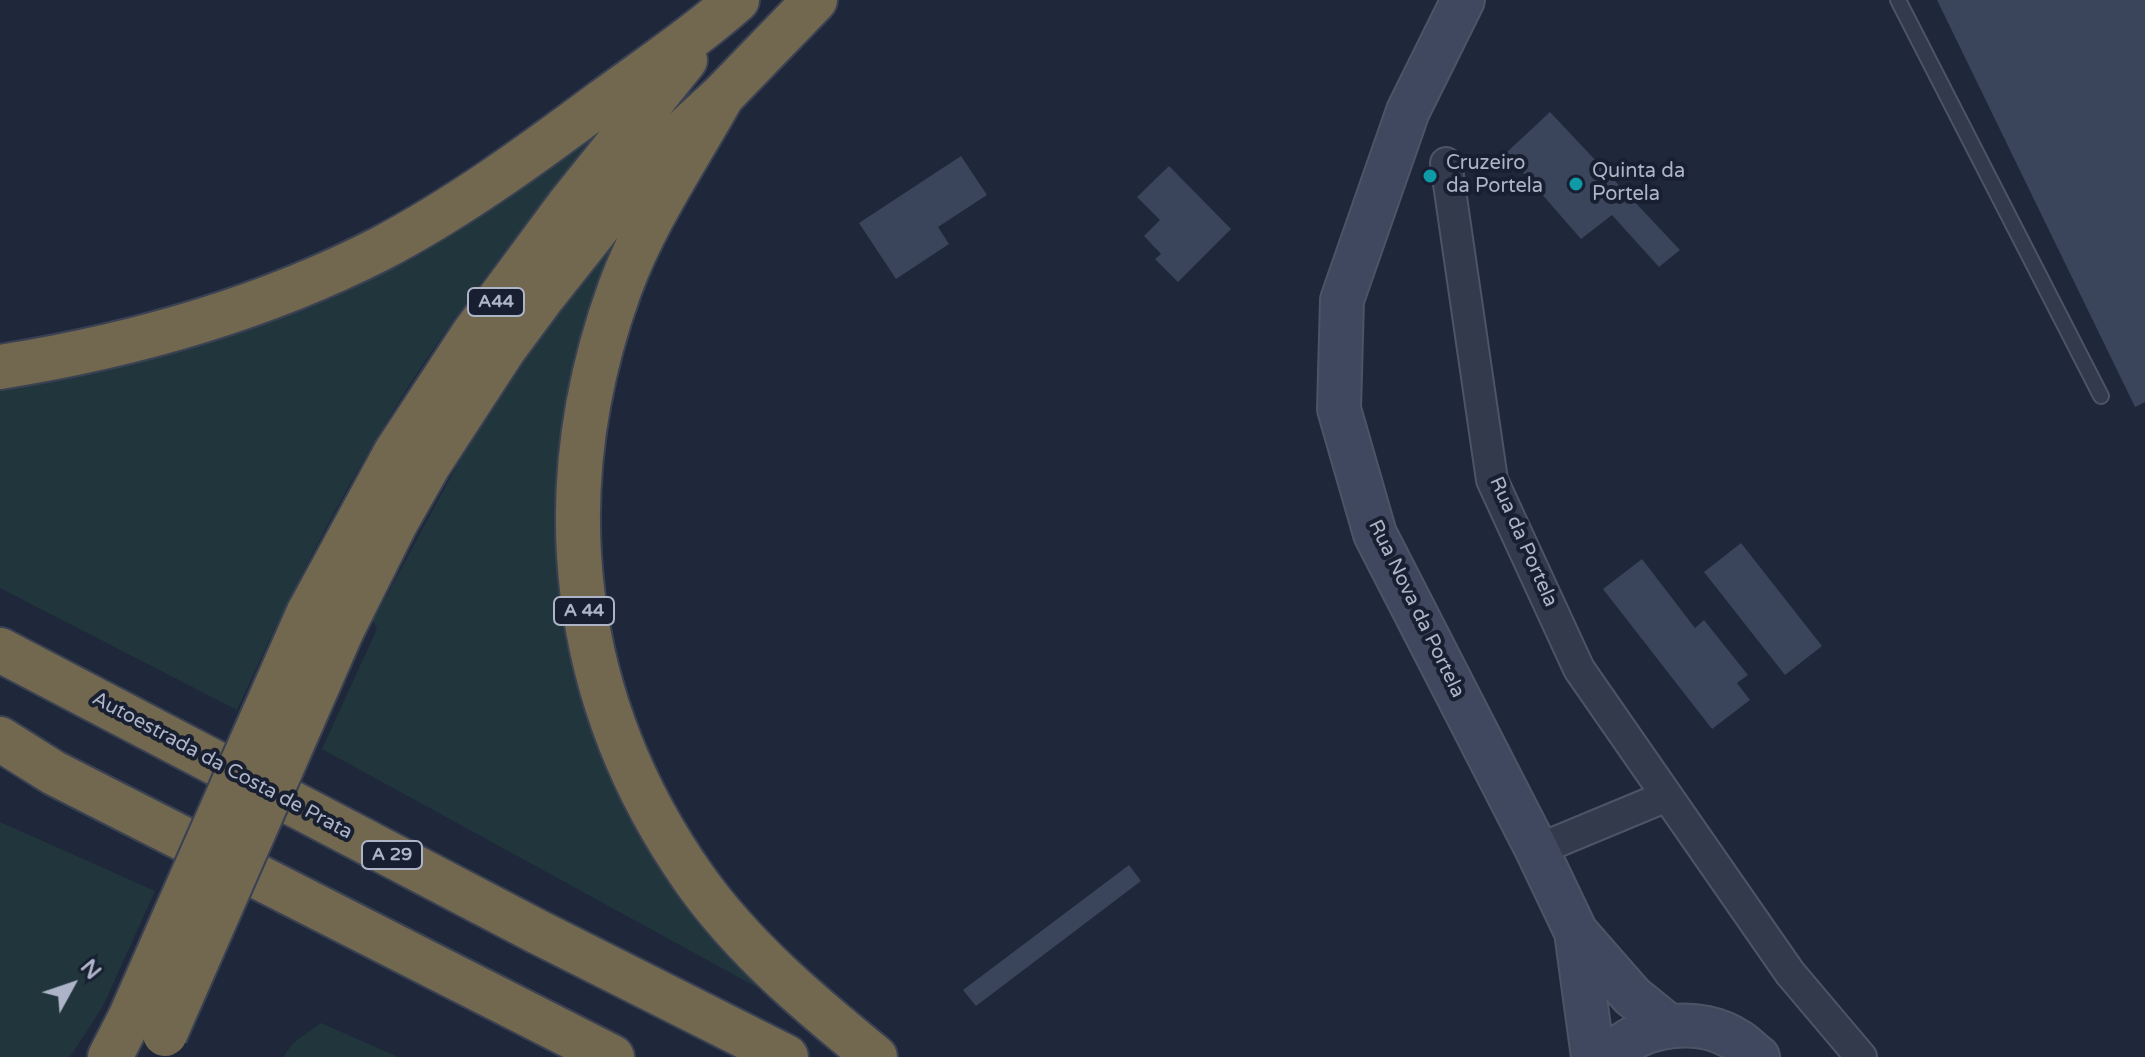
<!DOCTYPE html>
<style>
body{margin:0}
#map{position:relative;width:2145px;height:1057px;overflow:hidden;background:#1f273b;font-family:"Varela Round",sans-serif}
canvas{display:block}
.north{position:absolute;left:32px;top:945px;width:80px;height:80px;-webkit-text-stroke:6px #181f30;paint-order:stroke;rotate:50deg;font-size:22px;font-weight:700;line-height:32px;text-align:center;color:#adb4c8}
.north::after{content:'';display:block;margin:auto;width:28px;height:36px;background:#adb4c8;clip-path:polygon(50% 0,100% 100%,50% 72%,0 100%)}
</style>
<div id="map">
<canvas width="2145" height="1057"></canvas>
<div class="north">N</div>
</div>
<script>
const context = document.querySelector('canvas').getContext('2d');
context.lineJoin = 'round';
function paint(path, color) { context.fillStyle = color; context.fill(path, 'evenodd'); }
function trace(path, color, width, dash) { context.strokeStyle = color; context.lineWidth = width; context.lineCap = dash ? 'butt' : 'round'; context.setLineDash(dash || []); context.stroke(path); }
function drawText(font, color, halo, rows, align = 'center') {
  context.font = font + ' "Varela Round",sans-serif'; context.lineWidth = 8; context.setLineDash([]); context.textBaseline = 'middle'; context.strokeStyle = halo; context.fillStyle = color; for (const [text, x, y, turn = 0] of rows) {
    context.save(); context.translate(x, y); context.rotate((+turn || 0) * Math.PI / 180); context.textAlign = isNaN(turn) ? turn : align; if (halo) context.strokeText(text, 0, 0); context.fillText(text, 0, 0); context.restore();
  }
}
const green = new Path2D(`
 M 595,125 L 600,131 C 525,223 450,318 388,419 C 331,512 282,611 237,710 L 0,588 L 0,382 L 120,363 Z
 M 622,232 L 568,610 L 767,983 L 762,990 L 322,749 L 377,629 L 373,621 C 420,536 463,447 518,367 C 550,321 586,276 622,232 Z
 M 0,822 L 155,891 L 103,1006 L 70,1057 L 0,1057 Z
 M 321,1023 L 398,1057 L 283,1057 L 293,1043 Z`);
const building = new Path2D(`
 M 1937,0 L 2145,0 L 2145,402 L 2135,407 Z
 M 1550,112 L 1680,250 L 1659,267 L 1612,215 L 1581,239 L 1506,153 Z
 M 961,156 L 987,195 L 938,227 L 949,244 L 896,279 L 859,223 Z
 M 1169,166 L 1231,229 L 1178,282 L 1155,259 L 1161,254 L 1144,236 L 1160,220 L 1137,197 Z
 M 1741,543 L 1822,646 L 1785,675 L 1704,572 Z
 M 1642,559 L 1695,628 L 1704,620 L 1748,675 L 1737,683 L 1750,700 L 1712,729 L 1603,589 Z
 M 1129,865 L 1141,881 L 976,1006 L 963,990 Z`);
const service = new Path2D(`
 M 1898,0 L 2101,396`);
const minor = new Path2D(`
 M 1446,163 L 1492,480 L 1579,669 L 1790,973 L 1861,1057
 M 1537,850 L 1667,796`);
const secondary = new Path2D(`
 M 1463,0 L 1408,111 L 1342,300 L 1339,409 L 1375,534 L 1537,850 L 1576,932 L 1632,996 L 1669,1026
 M 1576,932 L 1593,1057
 M 1609,1057 C 1639,1023 1700,1015 1738,1041 C 1745,1045 1751,1052 1758,1057`);
const motorway = new Path2D(`
 M 722,96 C 687,159 645,220 620,288 C 546,492 569,701 695,880 C 744,949 810,1004 875,1057
 M 0,367 C 132,346 260,310 380,249 C 458,208 531,155 602,102 C 647,69 695,37 737,0
 M 308,614 L 396,452 L 474,333 L 568,206 L 685,60
 M 342,630 L 395,524 L 429,464 L 504,349 L 544,295 L 647,165 L 722,96 L 815,0
 M 0,650 L 536,931 L 786,1057
 M 0,739 L 54,773 L 612,1057
 M 110,1057 L 130,1018`);
const motorwayBridge = new Path2D(`
 M 130,1018 L 308,614
 M 165,1034 L 342,630`);
const markers = [
 [1430,176,8,"#0f9aa8"],
 [1576,184,8,"#0f9aa8"]
];
const shields = [
 [496,302,56],
 [584,611,60],
 [392,855,60]
];
const shieldNames = [
 ["A44",496,302],
 ["A 44",584,611],
 ["A 29",392,855]
];
const poiNames = [
 ["Cruzeiro",1446,164],
 ["da Portela",1446,187],
 ["Quinta da",1592,172],
 ["Portela",1592,195]
];
const streetNames = [
 ["Rua da Portela",1523,542,66],
 ["Rua Nova da Portela",1416,609,64],
 ["Autoestrada da Costa de Prata",222,766,28]
];
paint(green, '#21363c');
paint(building, '#3a455b');
trace(service, '#4d5466', 18);
trace(minor, '#4d5466', 34);
trace(secondary, '#4d5466', 46);
trace(motorway, '#3a4153', 48);
trace(service, '#333a4b', 14);
trace(minor, '#333a4b', 30);
trace(secondary, '#40485f', 42);
trace(motorway, '#72684f', 44);
trace(motorwayBridge, '#3a4153', 48, []);
trace(motorwayBridge, '#72684f', 44);
for (const [x, y, r, color] of markers) { const dot = new Path2D(); dot.arc(x, y, r, 0, 2 * Math.PI); context.fillStyle = color; context.fill(dot); trace(dot, '#181f30', 3); }
for (const [x, y, w] of shields) { const box = new Path2D(); box.roundRect(x - w / 2, y - 14, w, 28, 6); context.fillStyle = '#181f30'; context.fill(box); trace(box, '#adb4c8', 2); }
drawText('bold 18px', '#adb4c8', null, shieldNames);
drawText('20px', '#adb4c8', '#181f30', poiNames, 'left');
drawText('20px', '#adb4c8', '#181f30', streetNames);
</script>
